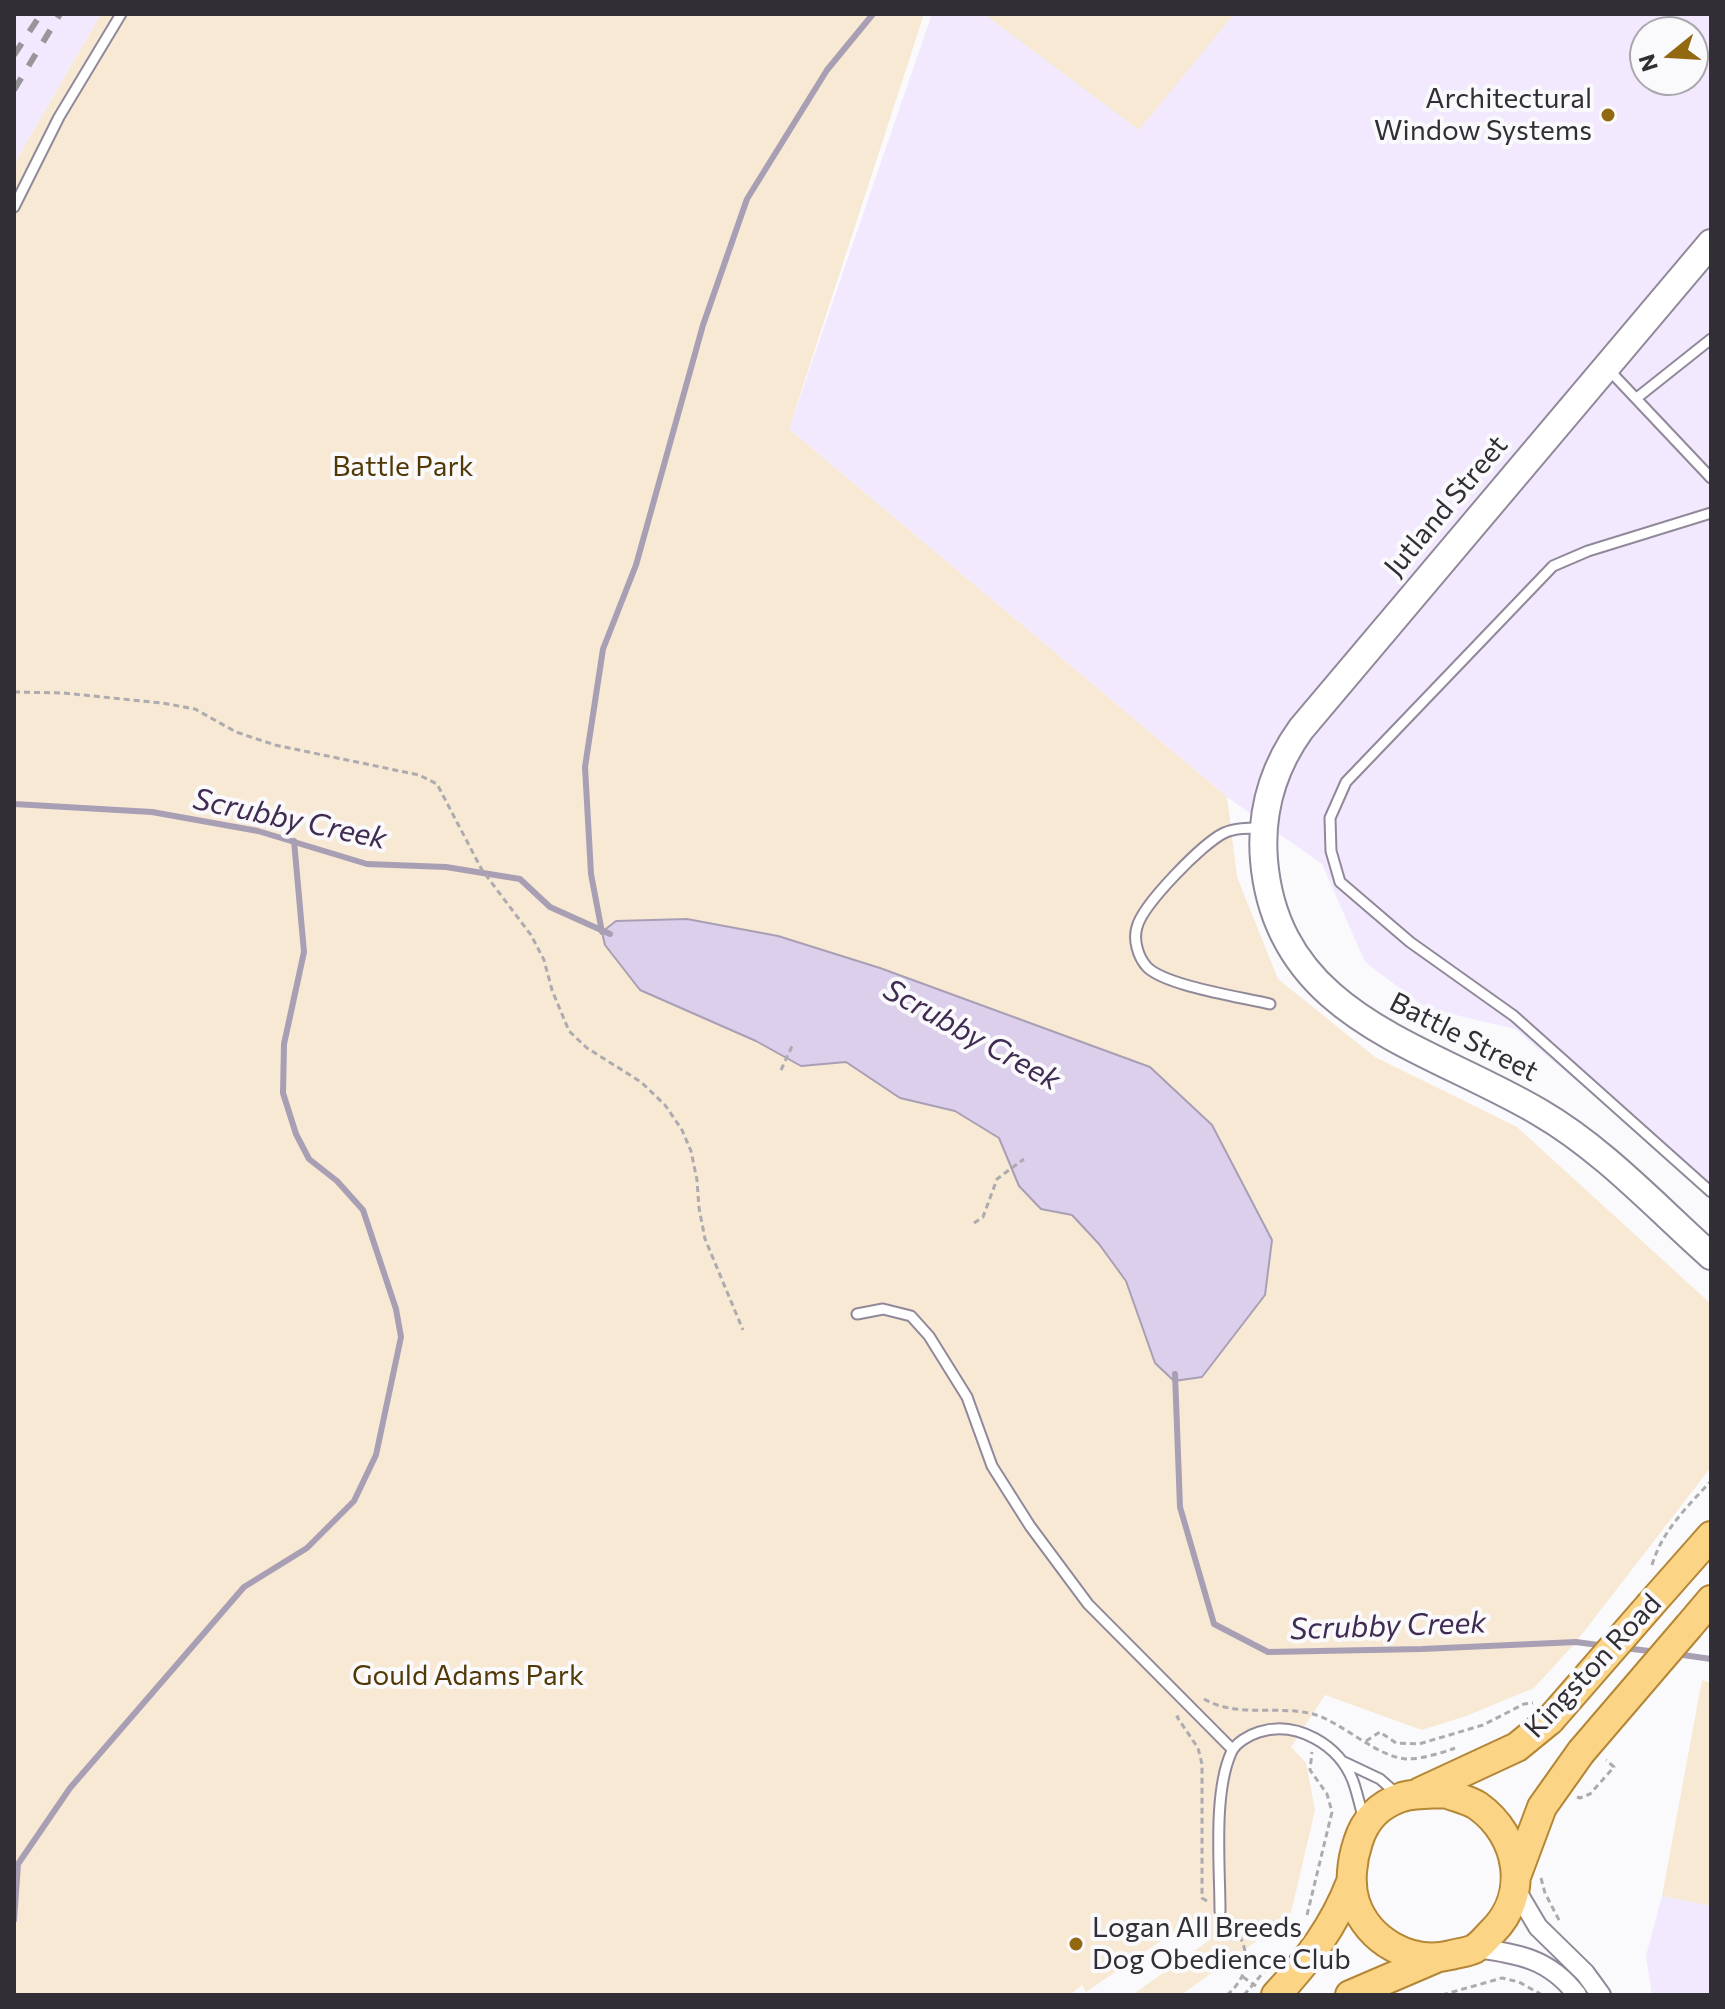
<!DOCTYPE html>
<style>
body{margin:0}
#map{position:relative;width:1725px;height:2009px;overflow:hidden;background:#faf9fc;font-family:Commissioner,sans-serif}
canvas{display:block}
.frame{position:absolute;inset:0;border:16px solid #322e35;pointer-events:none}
.north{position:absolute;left:1629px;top:16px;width:80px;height:80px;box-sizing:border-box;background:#faf9fc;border:2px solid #aaa8ac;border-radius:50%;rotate:252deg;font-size:22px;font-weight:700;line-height:32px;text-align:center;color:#322e35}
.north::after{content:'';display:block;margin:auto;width:28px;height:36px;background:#926811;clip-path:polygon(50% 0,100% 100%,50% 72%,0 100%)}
</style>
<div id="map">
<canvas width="1725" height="2009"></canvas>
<div class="frame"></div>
<div class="north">N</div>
</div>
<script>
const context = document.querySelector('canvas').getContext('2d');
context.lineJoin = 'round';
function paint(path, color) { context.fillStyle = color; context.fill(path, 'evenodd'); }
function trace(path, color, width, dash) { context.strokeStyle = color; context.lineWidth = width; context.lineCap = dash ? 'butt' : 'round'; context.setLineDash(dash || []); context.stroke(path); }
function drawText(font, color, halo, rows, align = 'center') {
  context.font = font + ' Commissioner,sans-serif'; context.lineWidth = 8; context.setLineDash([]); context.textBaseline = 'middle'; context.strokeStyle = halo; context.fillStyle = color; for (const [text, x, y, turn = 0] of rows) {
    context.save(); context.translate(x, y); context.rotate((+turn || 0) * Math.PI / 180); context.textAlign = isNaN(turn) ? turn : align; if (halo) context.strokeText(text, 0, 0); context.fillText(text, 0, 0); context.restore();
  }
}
const built = new Path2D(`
 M 14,14 L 101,14 L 14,164 Z
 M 932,14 L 1711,14 L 1711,1195 L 1515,1029 L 1426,1008 L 1365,962 L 1322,864 L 1227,797 L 789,429 ZM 1645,32 L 1693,32 L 1693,80 L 1645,80 Z
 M 1662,1896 L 1711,1906 L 1711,1995 L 1652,1995 L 1646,1956 Z`);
const green = new Path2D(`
 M 101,14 L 924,14 L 789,429 L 1227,797 L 1237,877 L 1278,979 L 1375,1057 L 1517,1127 L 1711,1304 L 1711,1467 L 1576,1642 L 1534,1688 L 1466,1716 L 1422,1730 L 1325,1695 L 1291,1747 L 1306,1763 L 1315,1810 L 1290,1917 L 1181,1995 L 1132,1995 L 1211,1939 L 1196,1917 L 1086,1992 L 1082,1985 L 1070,1995 L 14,1995 L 14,164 Z
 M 984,14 L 1234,14 L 1139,130 Z
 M 1702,1680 L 1711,1683 L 1711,1906 L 1662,1896 Z`);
const water = new Path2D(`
 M 687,919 L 778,936 L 880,968 L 1150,1067 L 1212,1125 L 1272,1240 L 1265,1295 L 1202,1377 L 1174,1381 L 1155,1363 L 1126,1281 L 1099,1244 L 1072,1215 L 1041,1209 L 1019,1186 L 999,1138 L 955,1111 L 900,1098 L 846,1062 L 801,1066 L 756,1041 L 640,990 L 605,945 L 602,932 L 616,921 Z`);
const stream = new Path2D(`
 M 14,804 L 152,812 L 258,831 L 367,864 L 446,867 L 520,879 L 550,907 L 610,934
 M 602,932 L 591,874 L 585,767 L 603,649 L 636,565 L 703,325 L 747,199 L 827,70 L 873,14
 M 1175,1374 L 1180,1507 L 1214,1624 L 1268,1652 L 1422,1649 L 1576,1642 L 1606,1646
 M 1625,1648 L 1657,1652
 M 1676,1654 L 1711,1659
 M 14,1920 L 18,1864 L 70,1788 L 244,1587 L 307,1548 L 354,1501 L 376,1455 L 401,1337 L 396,1309 L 363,1210 L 337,1181 L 309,1159 L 296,1134 L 283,1093 L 284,1044 L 304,952 L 294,841`);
const path = new Path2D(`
 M 14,692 L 63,693 L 162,703 L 195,709 L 236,732 L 275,745 L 419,775 L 437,784 L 482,870 L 531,935 L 544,960 L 552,990 L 569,1031 L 587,1048 L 641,1082 L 665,1105 L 682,1130 L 691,1151 L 697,1180 L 699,1208 L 705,1239 L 743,1330
 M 781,1070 L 793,1044
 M 974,1223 L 983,1217 L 997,1179 L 1024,1159
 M 1652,1565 C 1662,1531 1687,1507 1711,1481
 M 1204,1699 C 1236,1718 1278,1705 1313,1714 C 1344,1723 1376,1757 1407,1759 C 1421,1759 1442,1753 1455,1748
 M 1179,1716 L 1177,1717 L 1198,1748 L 1202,1764 L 1202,1898 L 1207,1901
 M 1366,1741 L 1380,1732 L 1396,1743 L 1419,1744 L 1483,1725 L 1524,1704 L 1533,1703
 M 1577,1797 L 1580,1798 L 1590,1794 L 1614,1767 L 1606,1760
 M 1541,1878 L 1545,1893 L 1560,1922
 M 1307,1915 L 1332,1812 L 1327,1794 L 1310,1770 L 1312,1752
 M 1243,1977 L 1256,1986
 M 1227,1995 C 1252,1974 1251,1947 1230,1922
 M 1244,1995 L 1275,1959
 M 1442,1995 L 1502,1978 L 1519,1982 L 1542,1995`);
const lane = new Path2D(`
 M 14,207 L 59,117 L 121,14
 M 1609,370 L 1711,478
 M 1638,397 L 1711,339
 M 1711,513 L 1588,551 L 1553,566 L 1346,782 L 1330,818 L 1331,851 L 1340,882 L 1410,942 L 1514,1016 L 1711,1192
 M 1260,828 C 1248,828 1235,828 1224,833 C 1203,843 1143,904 1137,927 C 1133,940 1138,957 1147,967 C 1166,986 1241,997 1270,1004
 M 857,1314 L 883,1309 L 911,1316 L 929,1336 L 967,1397 L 992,1466 L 1030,1526 L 1088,1604 L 1232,1749
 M 1342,1761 L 1380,1779 L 1397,1794
 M 1220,1911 C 1220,1866 1213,1794 1231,1753 C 1235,1743 1249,1735 1259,1732 C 1297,1720 1339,1745 1353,1781 C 1357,1792 1360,1805 1363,1817`);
const street = new Path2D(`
 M 1516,1890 L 1538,1927 L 1585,1973 L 1601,1995
 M 1475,1948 C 1518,1954 1549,1958 1577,1995`);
const secondary = new Path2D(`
 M 1711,243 L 1301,729 C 1273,768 1260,811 1264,860 C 1277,1017 1425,1045 1539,1112 C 1603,1149 1656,1207 1711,1256`);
const primary = new Path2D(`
 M 1651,1604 L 1711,1536
 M 1689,1626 L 1711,1600
 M 1420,1792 L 1517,1747 L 1550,1720
 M 1445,1793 C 1455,1797 1469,1800 1478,1806 C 1520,1836 1530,1895 1492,1932 C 1487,1937 1481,1945 1474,1949 C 1468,1952 1458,1953 1451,1955 C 1411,1965 1368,1941 1355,1902 C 1349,1883 1352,1860 1358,1842 C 1365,1819 1379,1805 1402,1797 C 1416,1793 1431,1794 1445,1793 Z
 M 1517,1874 L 1542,1807 L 1581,1752
 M 1276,1995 C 1308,1961 1334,1926 1351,1882
 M 1350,1995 L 1434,1959`);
const rail = new Path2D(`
 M 14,55 L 41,14
 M 14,90 L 60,14`);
const primaryBridge = new Path2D(`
 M 1550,1720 L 1651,1604
 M 1581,1752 L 1689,1626`);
const markers = [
 [1608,115,8,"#926811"],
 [1076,1944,8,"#926811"]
];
const poiNames = [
 ["Architectural",1592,99],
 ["Window Systems",1592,131],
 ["Logan All Breeds",1092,1928,"left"],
 ["Dog Obedience Club",1092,1960,"left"]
];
const parkNames = [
 ["Battle Park",403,467],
 ["Gould Adams Park",468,1676]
];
const streetNames = [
 ["Jutland Street",1446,506,-50],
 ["Battle Street",1464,1037,27],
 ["Kingston Road",1593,1666,-47]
];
const waterNames = [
 ["Scrubby Creek",290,819,12],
 ["Scrubby Creek",972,1035,29],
 ["Scrubby Creek",1388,1626,-2]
];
paint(built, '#f3e9fe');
paint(green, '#f7e9d4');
paint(water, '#dccfeb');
trace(water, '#a99fb4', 2);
trace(stream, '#a99fb4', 6);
trace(lane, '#91899a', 13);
trace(street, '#91899a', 22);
trace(secondary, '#91899a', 30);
trace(primary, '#b38736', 32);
trace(path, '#adabaf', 3, [6, 4]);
trace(lane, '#fff', 9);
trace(street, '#fff', 18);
trace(secondary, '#fff', 26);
trace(primary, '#fbd486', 28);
trace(rail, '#99969b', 6, [14, 14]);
trace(primaryBridge, '#b38736', 32, []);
trace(primaryBridge, '#fbd486', 28);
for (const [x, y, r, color] of markers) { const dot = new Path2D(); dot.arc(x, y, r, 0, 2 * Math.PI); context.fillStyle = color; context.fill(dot); trace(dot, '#faf9fc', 3); }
drawText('28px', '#322e35', '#faf9fc', poiNames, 'right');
drawText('28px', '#513804', '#faf9fc', parkNames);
drawText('28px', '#322e35', '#faf9fc', streetNames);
drawText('italic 30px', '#402b53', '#faf9fc', waterNames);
</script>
